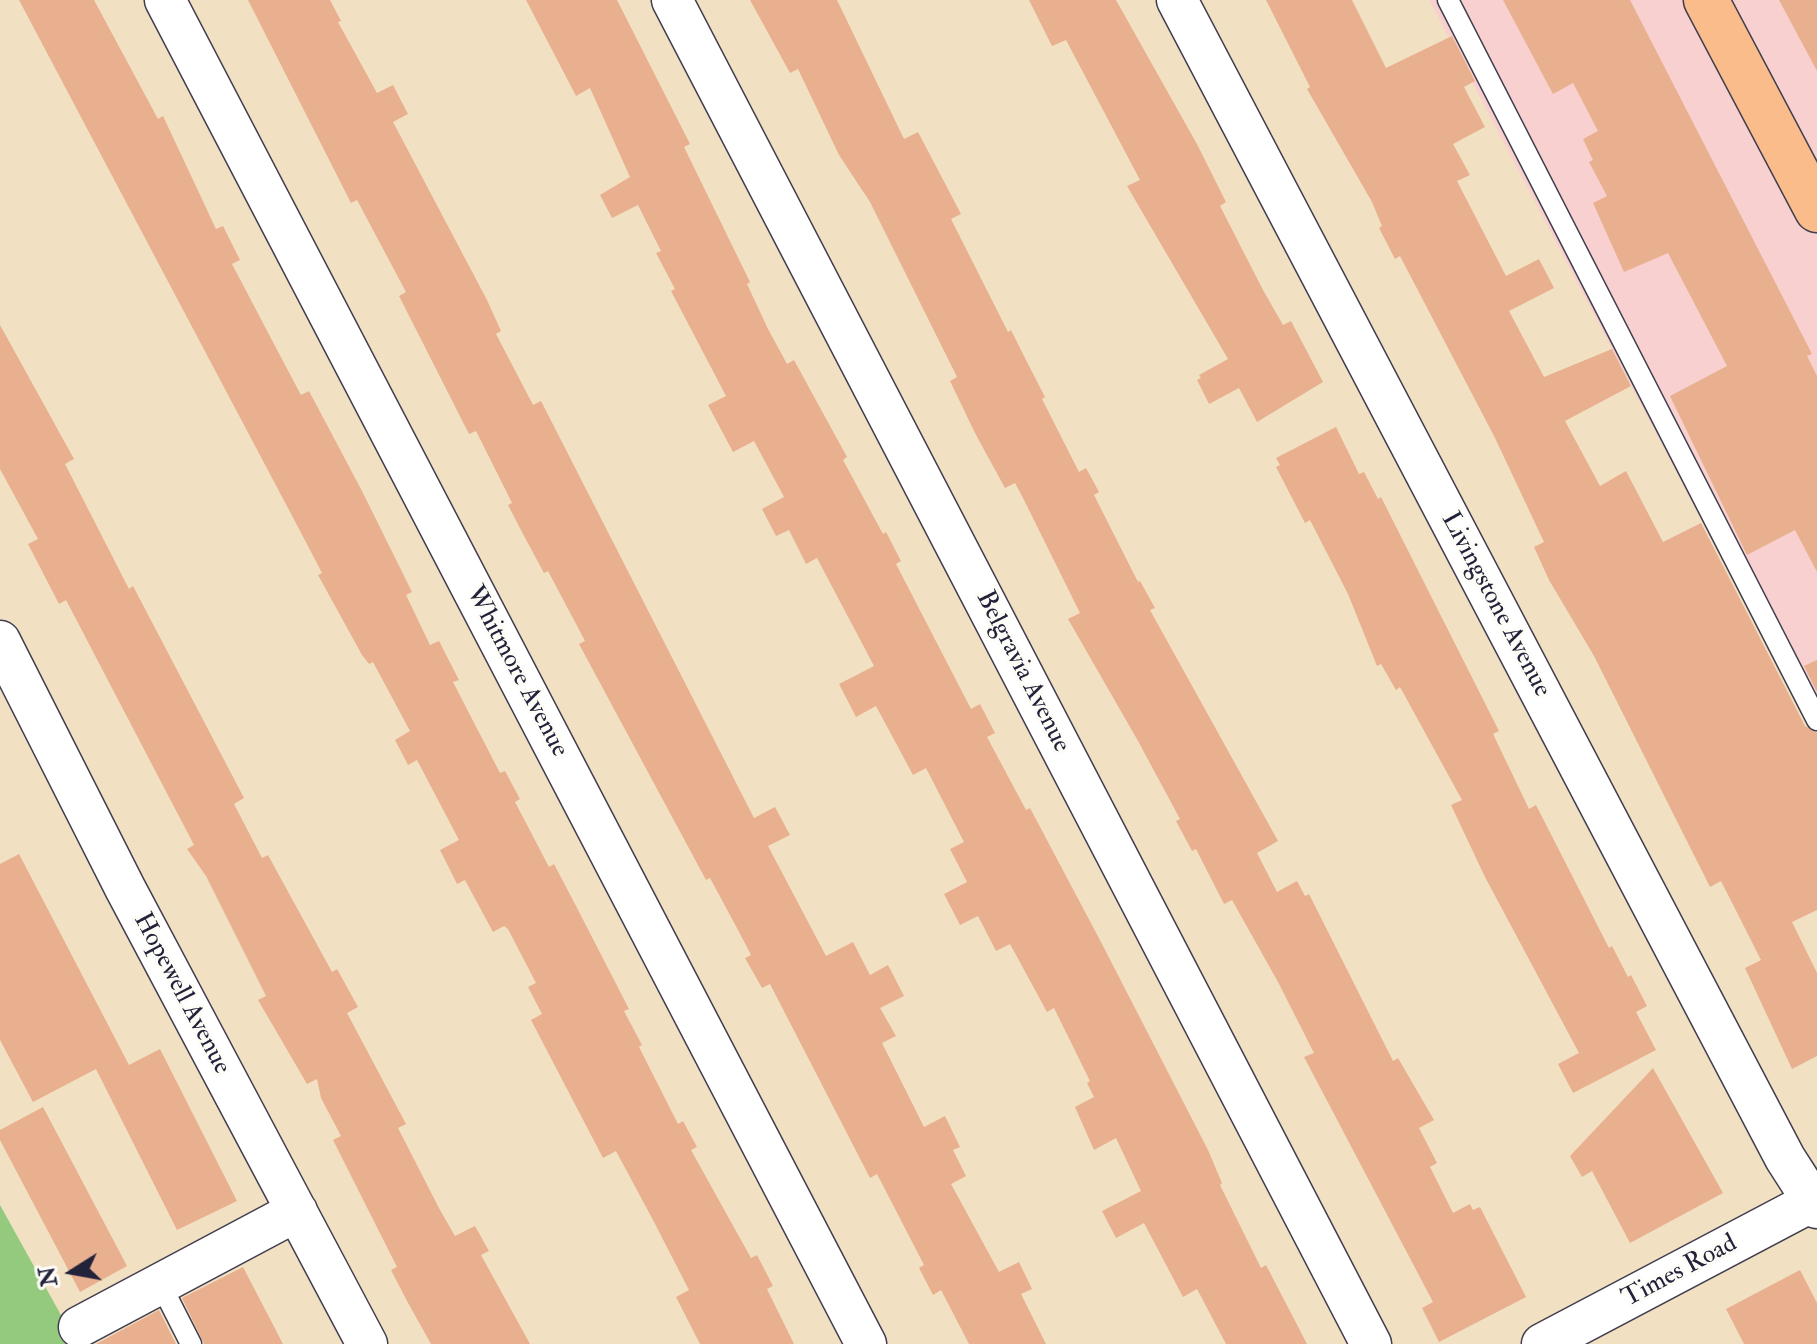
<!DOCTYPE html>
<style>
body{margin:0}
#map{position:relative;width:1817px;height:1344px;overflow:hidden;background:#f2e0c3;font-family:"IM FELL Double Pica",serif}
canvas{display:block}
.north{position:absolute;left:32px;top:1232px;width:80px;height:80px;-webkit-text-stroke:6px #fdfcf7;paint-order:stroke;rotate:259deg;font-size:22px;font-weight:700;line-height:32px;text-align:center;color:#22223b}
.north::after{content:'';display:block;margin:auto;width:28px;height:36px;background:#22223b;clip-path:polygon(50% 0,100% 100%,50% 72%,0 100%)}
</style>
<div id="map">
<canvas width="1817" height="1344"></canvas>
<div class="north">N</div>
</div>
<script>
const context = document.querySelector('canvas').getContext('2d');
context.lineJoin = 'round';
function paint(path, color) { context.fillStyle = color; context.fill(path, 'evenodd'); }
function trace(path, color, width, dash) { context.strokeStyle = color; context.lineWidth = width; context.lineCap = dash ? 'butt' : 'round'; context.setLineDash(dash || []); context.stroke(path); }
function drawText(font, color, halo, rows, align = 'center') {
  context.font = font + ' "IM FELL Double Pica",serif'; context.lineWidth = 6; context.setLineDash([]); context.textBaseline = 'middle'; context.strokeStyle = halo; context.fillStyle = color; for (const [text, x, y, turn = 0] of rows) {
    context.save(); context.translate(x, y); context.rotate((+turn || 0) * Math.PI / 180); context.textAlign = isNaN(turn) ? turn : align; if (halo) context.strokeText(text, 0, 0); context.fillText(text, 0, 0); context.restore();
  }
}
const built = new Path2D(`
 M 1429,0 L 1817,0 L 1817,740 Z`);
const green = new Path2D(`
 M 0,1205 L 77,1344 L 0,1344 Z`);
const building = new Path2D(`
 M 19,0 L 94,0 L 158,119 L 163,116 L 216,229 L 223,226 L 240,260 L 232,264 L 274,344 L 301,395 L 309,391 L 362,491 L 412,592 L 406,595 L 430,645 L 439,641 L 459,680 L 453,682 L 500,773 L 505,771 L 520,799 L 515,802 L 549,867 L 554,864 L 576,906 L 629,1009 L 624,1011 L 642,1045 L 639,1047 L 678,1124 L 683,1121 L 697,1147 L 691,1150 L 751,1258 L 757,1255 L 773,1286 L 767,1289 L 794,1344 L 700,1344 L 676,1297 L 689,1290 L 653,1220 L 616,1151 L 603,1158 L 531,1020 L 542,1014 L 528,987 L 536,983 L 508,929 L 504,926 L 493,932 L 465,880 L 457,884 L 440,850 L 459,840 L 417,760 L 408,765 L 395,740 L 410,731 L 373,662 L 369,664 L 362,655 L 318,575 L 322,573 L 298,527 Z
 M 248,0 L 330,0 L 341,21 L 338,22 L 377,93 L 393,85 L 408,114 L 393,122 L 487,300 L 501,331 L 496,334 L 533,405 L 541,401 L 754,818 L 775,807 L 790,835 L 768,846 L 826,956 L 853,942 L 870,975 L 888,965 L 904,996 L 880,1008 L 896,1036 L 882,1043 L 924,1127 L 945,1116 L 960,1147 L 953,1150 L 966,1176 L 951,1184 L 999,1272 L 1019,1262 L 1032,1289 L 1021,1294 L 1046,1344 L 969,1344 L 941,1290 L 933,1295 L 919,1268 L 924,1265 L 877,1174 L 870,1178 L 770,984 L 762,988 L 745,958 L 751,955 L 738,930 L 710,878 L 706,880 L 579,644 L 585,641 L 548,571 L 544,573 L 523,534 L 508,505 L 512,503 L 476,431 L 469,434 L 399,296 L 406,292 L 357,200 L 351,203 Z
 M 526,0 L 617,0 L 690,144 L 684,147 L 750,282 L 747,284 L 768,329 L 787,364 L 794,360 L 847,457 L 843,460 L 883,534 L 886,532 L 901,561 L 896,564 L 971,709 L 980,704 L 995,733 L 987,737 L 1026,810 L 1030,808 L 1102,944 L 1208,1150 L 1222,1183 L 1220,1185 L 1261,1268 L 1266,1265 L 1307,1344 L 1226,1344 L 1197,1289 L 1183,1297 L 1144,1223 L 1116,1238 L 1102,1211 L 1141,1191 L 1116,1138 L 1094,1150 L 1075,1107 L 1094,1097 L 1087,1083 L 1090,1081 L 1054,1008 L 1047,1012 L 1010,944 L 996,951 L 978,916 L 960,925 L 944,894 L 967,882 L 950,849 L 964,842 L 926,768 L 913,775 L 876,706 L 856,717 L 839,684 L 874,666 L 817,558 L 806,564 L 789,530 L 776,536 L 762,509 L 784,497 L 754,441 L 733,452 L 708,405 L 726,396 L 671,291 L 675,289 L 656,253 L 661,251 L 638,205 L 612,218 L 600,195 L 630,177 L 590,88 L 576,96 Z
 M 750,0 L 837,0 L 904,139 L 918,132 L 961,214 L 951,219 L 1008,332 L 1011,330 L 1027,362 L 1045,397 L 1042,399 L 1079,472 L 1086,468 L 1099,492 L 1094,495 L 1138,582 L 1140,581 L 1155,608 L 1150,610 L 1278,841 L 1257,853 L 1277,892 L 1297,881 L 1305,896 L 1309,894 L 1393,1061 L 1398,1058 L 1434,1120 L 1419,1128 L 1437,1163 L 1430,1167 L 1453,1213 L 1470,1204 L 1473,1210 L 1480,1207 L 1526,1297 L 1439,1342 L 1422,1308 L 1433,1302 L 1304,1057 L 1314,1053 L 1278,982 L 1232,900 L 1224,904 L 1196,849 L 1192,851 L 1176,821 L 1180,819 L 1138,741 L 1068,619 L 1080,613 L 1023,498 L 1015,483 L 1005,488 L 976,435 L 950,381 L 957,377 L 870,202 L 839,155 L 798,69 L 790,73 Z
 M 1029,0 L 1116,0 L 1198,146 L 1226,202 L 1220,206 L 1263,290 L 1283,325 L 1291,321 L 1323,382 L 1257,422 L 1239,388 L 1209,404 L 1197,380 L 1201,378 L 1199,375 L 1228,359 L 1127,186 L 1140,180 L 1066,40 L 1052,46 Z
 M 1266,0 L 1352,0 L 1386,68 L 1452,36 L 1475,81 L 1464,87 L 1485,127 L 1453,144 L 1470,175 L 1457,181 L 1506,276 L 1539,259 L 1554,288 L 1509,311 L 1544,377 L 1612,349 L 1631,386 L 1565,421 L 1600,486 L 1626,471 L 1663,542 L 1701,523 L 1805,726 L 1817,733 L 1817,910 L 1792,922 L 1817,973 L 1817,1056 L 1792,1069 L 1745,968 L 1761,960 L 1721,881 L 1710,887 L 1594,656 L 1549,580 L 1534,547 L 1544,542 L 1495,438 L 1400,256 L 1395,259 L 1379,228 L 1382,226 L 1372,202 L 1307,89 L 1310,87 Z
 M 1503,0 L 1630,0 L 1812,354 L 1807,356 L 1817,376 L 1817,572 L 1795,530 L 1747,555 L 1670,396 L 1727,366 L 1668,253 L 1624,272 L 1593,203 L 1607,196 L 1589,162 L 1593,160 L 1583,139 L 1598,131 L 1573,83 L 1553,94 Z
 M 1779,0 L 1817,0 L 1817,71 Z
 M 0,325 L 74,459 L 65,464 L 129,589 L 133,586 L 244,798 L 234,804 L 262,858 L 268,855 L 332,972 L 337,969 L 358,1007 L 347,1013 L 406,1124 L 398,1128 L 440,1210 L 455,1236 L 475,1226 L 489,1251 L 481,1255 L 530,1344 L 431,1344 L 407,1301 L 391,1270 L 397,1267 L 333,1140 L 341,1136 L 321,1098 L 317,1079 L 307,1084 L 258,1000 L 266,996 L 206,876 L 187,849 L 194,845 L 66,600 L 59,604 L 28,544 L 38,539 L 0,469 Z
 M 1336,427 L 1359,474 L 1364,472 L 1378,499 L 1381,497 L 1499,731 L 1493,734 L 1529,809 L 1536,805 L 1609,948 L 1612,946 L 1628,977 L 1631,975 L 1647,1006 L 1636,1012 L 1656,1050 L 1573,1093 L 1558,1064 L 1579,1053 L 1485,877 L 1451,805 L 1462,800 L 1400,687 L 1396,690 L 1381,664 L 1377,666 L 1348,594 L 1310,520 L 1305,523 L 1276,467 L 1280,465 L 1276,458 Z
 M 1817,660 L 1817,692 L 1804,666 Z
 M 19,854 L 129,1065 L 160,1049 L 237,1201 L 177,1230 L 96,1069 L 33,1102 L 0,1040 L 0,864 Z
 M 1653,1068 L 1723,1193 L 1630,1243 L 1592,1171 L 1582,1177 L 1570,1156 Z
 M 43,1107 L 127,1266 L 80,1292 L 0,1140 L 0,1130 Z
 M 243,1267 L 283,1344 L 204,1344 L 182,1298 Z
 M 1800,1270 L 1817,1303 L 1817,1344 L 1744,1344 L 1726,1309 Z
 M 159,1310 L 176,1344 L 96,1344 Z`);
const service = new Path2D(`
 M 1448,0 L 1817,720
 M 160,1283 L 191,1344`);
const minor = new Path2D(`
 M 165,0 L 866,1344
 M 672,0 L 1371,1344
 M 1177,0 L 1785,1158 L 1817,1208
 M 0,641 L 125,888 L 367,1344
 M 79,1327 L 297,1211
 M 1542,1344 L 1817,1199`);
const primary = new Path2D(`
 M 1706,0 L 1817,210`);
const streetNames = [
 ["Livingstone Avenue",1495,605,62],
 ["Whitmore Avenue",516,672,62],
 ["Belgravia Avenue",1022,672,63],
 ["Hopewell Avenue",181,994,62],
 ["Times Road",1680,1272,-28]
];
paint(built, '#f7d0cf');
paint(green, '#93ca7d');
paint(building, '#e8b08e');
trace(service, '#413e4f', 23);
trace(minor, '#413e4f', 43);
trace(primary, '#413e4f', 47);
trace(service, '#fff', 20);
trace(minor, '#fff', 40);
trace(primary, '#fabc8b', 44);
drawText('26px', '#22223b', '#fdfcf7', streetNames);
</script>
